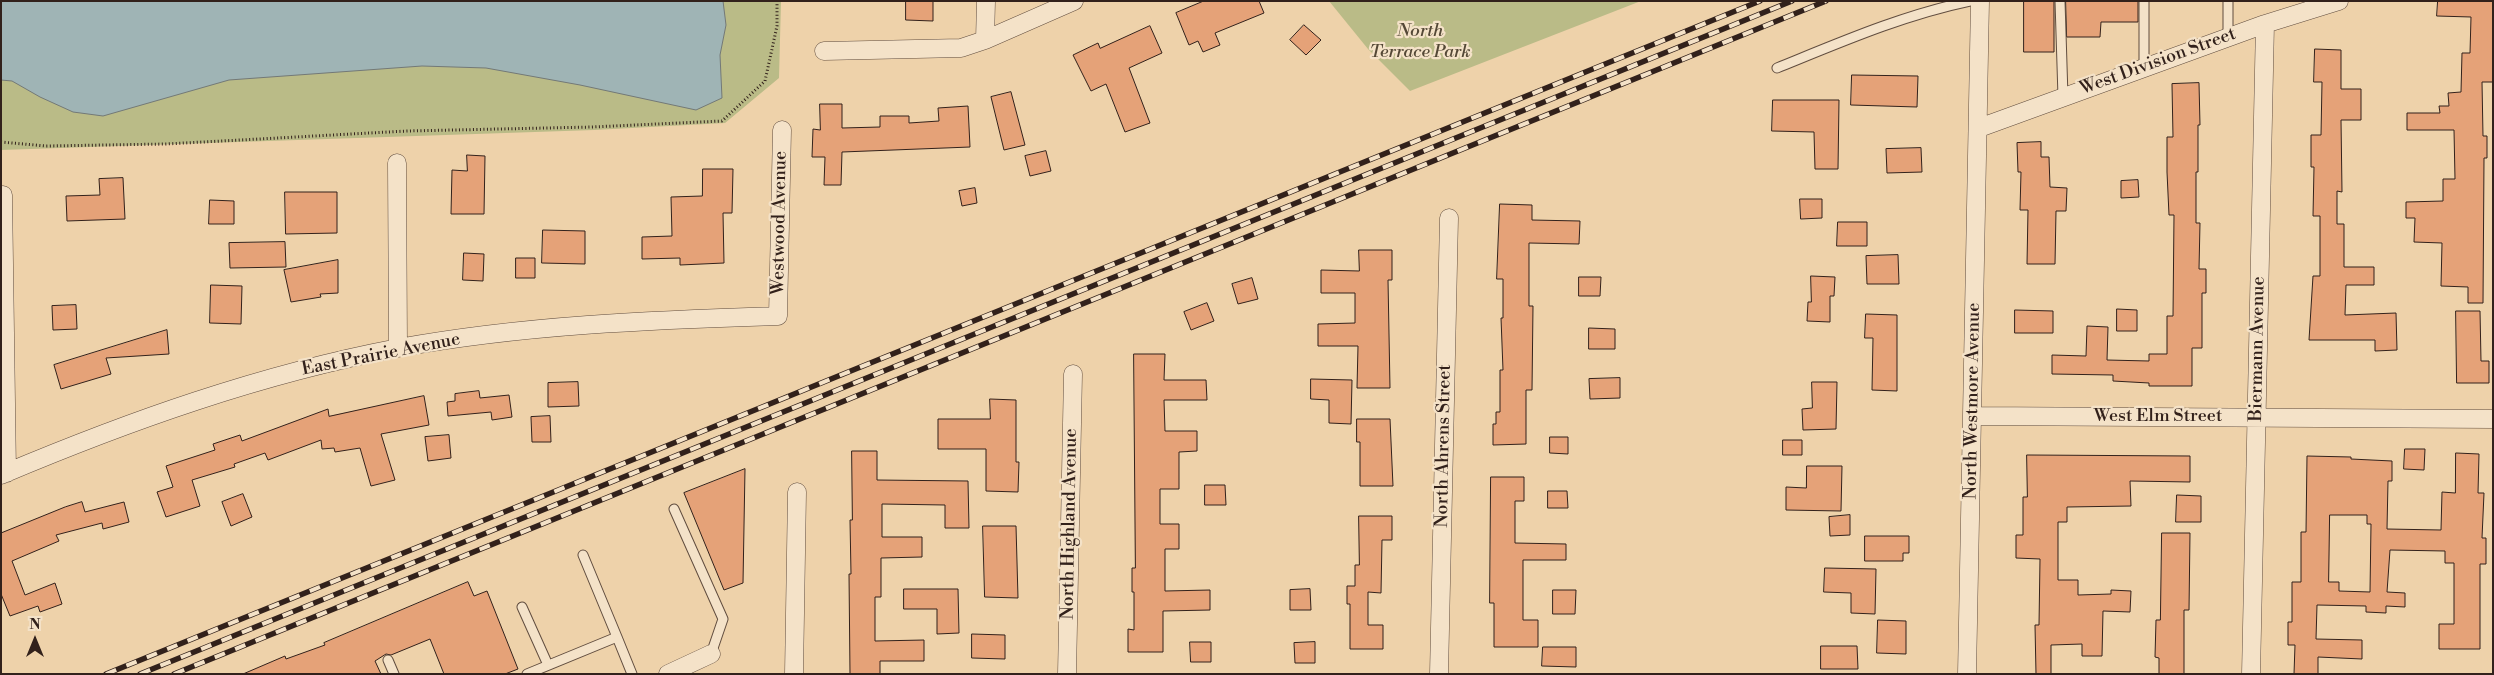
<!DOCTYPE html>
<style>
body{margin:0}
#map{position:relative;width:2494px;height:675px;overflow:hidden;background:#eed2aa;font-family:"Libre Bodoni",serif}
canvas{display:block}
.frame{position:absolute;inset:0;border:2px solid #32211b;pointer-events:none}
.north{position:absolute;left:10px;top:615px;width:50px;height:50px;-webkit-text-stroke:4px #f4e2c8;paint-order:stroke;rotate:0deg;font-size:14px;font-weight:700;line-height:20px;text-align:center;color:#32211b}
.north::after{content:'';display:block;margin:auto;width:18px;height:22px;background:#32211b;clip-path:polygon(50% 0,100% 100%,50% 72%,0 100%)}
</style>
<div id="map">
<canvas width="2494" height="675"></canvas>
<div class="frame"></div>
<div class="north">N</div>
</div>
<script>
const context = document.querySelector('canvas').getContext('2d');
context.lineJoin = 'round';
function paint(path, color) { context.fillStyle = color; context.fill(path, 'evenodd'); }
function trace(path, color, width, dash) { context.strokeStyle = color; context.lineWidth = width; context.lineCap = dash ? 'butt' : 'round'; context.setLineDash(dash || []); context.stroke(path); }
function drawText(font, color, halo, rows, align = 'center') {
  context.font = font + ' "Libre Bodoni",serif'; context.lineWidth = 4.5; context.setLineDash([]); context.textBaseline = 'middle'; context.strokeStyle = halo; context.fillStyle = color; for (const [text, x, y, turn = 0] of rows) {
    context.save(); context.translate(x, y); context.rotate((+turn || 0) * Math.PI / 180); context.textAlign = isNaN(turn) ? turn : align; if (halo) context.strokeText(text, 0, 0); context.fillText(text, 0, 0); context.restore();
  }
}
const green = new Path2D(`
 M 1,1 L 781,1 L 779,78 L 725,123 L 594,130 L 1,150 Z
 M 1329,1 L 1641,1 L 1410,91 L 1368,49 Z`);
const water = new Path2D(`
 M 1,1 L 723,1 L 726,25 L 720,55 L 722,98 L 696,110 L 580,85 L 486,68 L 422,66 L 229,80 L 103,116 L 73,112 L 40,97 L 12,81 L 1,80 Z`);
const building = new Path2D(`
 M 906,1 L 933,1 L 933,21 L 906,20 Z
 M 1204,1 L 1259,1 L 1264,13 L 1215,33 L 1220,45 L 1203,52 L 1198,41 L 1189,45 L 1176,13 Z
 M 2024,1 L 2054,1 L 2054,52 L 2024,52 Z
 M 2066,1 L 2138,1 L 2138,22 L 2101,22 L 2100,37 L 2067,37 Z
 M 2438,1 L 2493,1 L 2493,82 L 2482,82 L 2483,136 L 2487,136 L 2487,158 L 2484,158 L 2483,303 L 2468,303 L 2468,287 L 2441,286 L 2442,243 L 2414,242 L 2415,218 L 2406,218 L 2406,202 L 2443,201 L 2443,179 L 2455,179 L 2454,130 L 2407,130 L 2407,113 L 2440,113 L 2439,106 L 2449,106 L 2448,93 L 2461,92 L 2462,53 L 2470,53 L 2471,17 L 2437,16 Z
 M 1304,25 L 1321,40 L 1306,55 L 1290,40 Z
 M 1150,26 L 1162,53 L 1129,68 L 1150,123 L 1125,132 L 1106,84 L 1091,91 L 1073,55 L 1098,43 L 1100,48 Z
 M 2315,49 L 2341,50 L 2341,89 L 2361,89 L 2361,120 L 2341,120 L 2342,192 L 2337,191 L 2337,224 L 2344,224 L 2344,267 L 2374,267 L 2374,285 L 2346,285 L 2345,315 L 2396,313 L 2397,350 L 2375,351 L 2375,340 L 2309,340 L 2313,276 L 2320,276 L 2320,216 L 2313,216 L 2314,167 L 2311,167 L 2311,135 L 2321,135 L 2322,82 L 2314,82 Z
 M 1852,75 L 1918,76 L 1917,107 L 1851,105 Z
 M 2199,83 L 2200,125 L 2198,125 L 2198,172 L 2196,172 L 2196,223 L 2200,223 L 2199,269 L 2206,269 L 2206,293 L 2202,293 L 2202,348 L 2192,348 L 2192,386 L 2149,386 L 2149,383 L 2113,381 L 2113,375 L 2052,374 L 2052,355 L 2086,356 L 2087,326 L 2108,327 L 2107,360 L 2149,361 L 2149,354 L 2167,354 L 2167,316 L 2173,316 L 2174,215 L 2169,215 L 2167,172 L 2167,137 L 2173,137 L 2172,84 Z
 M 1011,92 L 1025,145 L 1004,150 L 991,97 Z
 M 1773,100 L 1839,100 L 1838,169 L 1815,169 L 1814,132 L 1772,131 Z
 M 820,104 L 842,104 L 842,128 L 880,127 L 880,116 L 909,116 L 909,123 L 939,121 L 938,108 L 968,106 L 970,147 L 842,152 L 841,185 L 824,185 L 825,157 L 812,157 L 813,129 L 820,130 Z
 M 2041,142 L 2041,157 L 2049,157 L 2050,187 L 2067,188 L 2066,211 L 2056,211 L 2055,264 L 2027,264 L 2028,210 L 2020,210 L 2021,172 L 2018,172 L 2017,143 Z
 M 1921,148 L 1922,172 L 1887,173 L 1886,149 Z
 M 1046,151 L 1051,171 L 1030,176 L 1025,156 Z
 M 467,155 L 485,156 L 484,214 L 451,214 L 452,170 L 467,171 Z
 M 703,169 L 733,169 L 732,213 L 723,213 L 724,263 L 680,265 L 680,258 L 642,259 L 642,237 L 672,236 L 671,197 L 702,196 Z
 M 123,178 L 125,219 L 67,221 L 66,196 L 100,195 L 99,179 Z
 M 2138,180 L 2139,197 L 2121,198 L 2121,181 Z
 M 975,188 L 977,203 L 962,206 L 959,191 Z
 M 285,192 L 337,192 L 337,233 L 286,234 Z
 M 1800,199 L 1822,199 L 1822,218 L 1801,219 Z
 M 210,200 L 234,201 L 234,224 L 209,224 Z
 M 1500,204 L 1532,205 L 1532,220 L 1580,221 L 1579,244 L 1529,243 L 1529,306 L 1533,306 L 1532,390 L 1526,390 L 1526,444 L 1493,445 L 1493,424 L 1496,424 L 1496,412 L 1500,412 L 1500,370 L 1503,370 L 1501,318 L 1503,318 L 1503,279 L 1497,279 Z
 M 1838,222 L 1867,222 L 1867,246 L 1837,246 Z
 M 543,230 L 585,231 L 585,264 L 542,263 Z
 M 285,242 L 286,267 L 230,268 L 229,243 Z
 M 1359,250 L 1392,250 L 1392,280 L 1388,280 L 1390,388 L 1357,388 L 1358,346 L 1318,346 L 1318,324 L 1355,323 L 1355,293 L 1321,293 L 1321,270 L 1359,271 Z
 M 464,253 L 484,254 L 483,281 L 463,280 Z
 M 1898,255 L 1899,284 L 1867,284 L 1866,256 Z
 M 516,258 L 535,258 L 535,278 L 516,278 Z
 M 338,260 L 338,293 L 320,294 L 321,297 L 291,302 L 284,270 Z
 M 1811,276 L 1835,277 L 1834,296 L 1830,296 L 1830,322 L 1807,321 L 1808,302 L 1811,302 Z
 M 1579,277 L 1601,277 L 1600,296 L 1579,296 Z
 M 1252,278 L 1258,299 L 1238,304 L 1232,284 Z
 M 211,285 L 242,286 L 241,324 L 210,323 Z
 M 1207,303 L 1214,321 L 1191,330 L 1184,312 Z
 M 76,305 L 77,329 L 53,330 L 52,306 Z
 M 2117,309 L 2137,310 L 2137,331 L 2117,331 Z
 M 2015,310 L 2053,311 L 2053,333 L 2015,333 Z
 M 2456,311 L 2480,311 L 2481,361 L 2489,361 L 2489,383 L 2457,383 Z
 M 1866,314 L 1897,315 L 1897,391 L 1872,390 L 1873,338 L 1865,338 Z
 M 1589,328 L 1615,329 L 1615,349 L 1589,349 Z
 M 167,330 L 169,354 L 106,358 L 111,374 L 61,389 L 54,365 Z
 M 1134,354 L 1165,354 L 1164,380 L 1206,380 L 1207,400 L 1164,400 L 1165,431 L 1197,431 L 1197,451 L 1179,452 L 1179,489 L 1160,489 L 1160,524 L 1179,524 L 1179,549 L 1165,549 L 1165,591 L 1210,590 L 1210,610 L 1163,611 L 1163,652 L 1128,652 L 1128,629 L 1134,630 L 1134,592 L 1132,592 L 1132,568 L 1135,568 Z
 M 1620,378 L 1620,398 L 1590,399 L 1589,379 Z
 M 1311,379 L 1352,380 L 1351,424 L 1329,423 L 1329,400 L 1311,399 Z
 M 578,382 L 579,406 L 548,407 L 548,383 Z
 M 1812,382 L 1837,382 L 1836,429 L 1803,430 L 1802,409 L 1812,408 Z
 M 479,391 L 480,398 L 509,395 L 512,417 L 492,420 L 491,412 L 448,416 L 447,402 L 455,401 L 455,394 Z
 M 424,396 L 429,425 L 381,434 L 395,480 L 371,486 L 360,448 L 335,452 L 334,448 L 322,449 L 321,440 L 268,460 L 265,453 L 234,464 L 235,467 L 192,480 L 200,506 L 166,517 L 157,492 L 173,487 L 166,466 L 215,450 L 213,444 L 240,435 L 242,441 L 328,409 L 329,416 Z
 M 990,399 L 1016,400 L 1016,462 L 1019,462 L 1018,492 L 986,491 L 986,449 L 938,449 L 938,419 L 990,419 Z
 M 550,416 L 551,442 L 532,442 L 531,417 Z
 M 1357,419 L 1390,419 L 1393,486 L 1360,486 L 1360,442 L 1357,442 Z
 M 449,435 L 451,458 L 428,461 L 425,437 Z
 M 1550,437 L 1568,437 L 1568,454 L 1550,453 Z
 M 1783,440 L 1802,440 L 1802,455 L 1783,455 Z
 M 2405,449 L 2425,449 L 2424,470 L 2404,469 Z
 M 852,451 L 877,451 L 877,480 L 968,481 L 969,528 L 945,528 L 945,505 L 882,504 L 882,537 L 922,537 L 922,557 L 881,558 L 881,597 L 875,597 L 875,641 L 924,640 L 924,661 L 880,661 L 880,674 L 850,674 L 849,574 L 851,574 L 850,520 L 852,520 Z
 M 2456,453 L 2479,454 L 2478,493 L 2484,493 L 2482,538 L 2486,538 L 2486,564 L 2480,564 L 2480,649 L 2439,649 L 2439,624 L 2454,624 L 2454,563 L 2445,563 L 2445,551 L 2390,550 L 2387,592 L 2405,593 L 2405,607 L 2386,606 L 2386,613 L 2366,612 L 2366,606 L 2317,605 L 2316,639 L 2362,640 L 2362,659 L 2318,657 L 2318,674 L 2294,674 L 2295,645 L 2288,645 L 2288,622 L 2292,622 L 2292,582 L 2301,582 L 2301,532 L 2306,532 L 2307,456 L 2351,457 L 2351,459 L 2392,461 L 2392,481 L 2388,481 L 2387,529 L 2441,530 L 2442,492 L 2455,493 ZM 2330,515 L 2367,515 L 2367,524 L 2371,524 L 2370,592 L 2339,591 L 2339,582 L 2329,582 Z
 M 2027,455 L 2190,456 L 2190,482 L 2130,481 L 2131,506 L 2067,507 L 2067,522 L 2058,522 L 2058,580 L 2078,580 L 2078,595 L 2111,594 L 2111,590 L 2131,591 L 2130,612 L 2103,611 L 2102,656 L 2082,656 L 2082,644 L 2051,645 L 2051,674 L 2036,674 L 2035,625 L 2039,625 L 2040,559 L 2016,558 L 2016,535 L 2023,535 L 2023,497 L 2027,497 Z
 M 1807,466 L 1842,466 L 1841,511 L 1786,510 L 1786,487 L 1806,488 Z
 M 745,469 L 743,583 L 724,590 L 684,493 Z
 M 1491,477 L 1524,477 L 1524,501 L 1515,501 L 1515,543 L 1566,544 L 1566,560 L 1523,560 L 1523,620 L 1538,620 L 1538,647 L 1494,647 L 1494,603 L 1490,603 Z
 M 1205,485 L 1225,485 L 1226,505 L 1205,505 Z
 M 1548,491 L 1567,491 L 1568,508 L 1548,508 Z
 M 243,494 L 252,517 L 231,526 L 222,502 Z
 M 2177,495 L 2201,496 L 2201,522 L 2176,522 Z
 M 82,502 L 85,512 L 124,502 L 129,522 L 103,529 L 102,523 L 56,535 L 59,541 L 12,561 L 25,595 L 55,583 L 62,604 L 40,612 L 38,606 L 10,616 L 1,594 L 1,533 L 65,507 Z
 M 1850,515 L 1850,535 L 1830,536 L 1829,517 Z
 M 1359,516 L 1392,516 L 1392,540 L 1382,540 L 1381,593 L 1368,592 L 1368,625 L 1383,625 L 1383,649 L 1350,649 L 1350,604 L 1347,604 L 1347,586 L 1355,586 L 1355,565 L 1359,565 Z
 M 983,526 L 1016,526 L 1018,598 L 985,597 Z
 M 2162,533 L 2190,533 L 2189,610 L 2184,610 L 2184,674 L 2159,674 L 2159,658 L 2155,657 L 2156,620 L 2160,620 Z
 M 1865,536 L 1909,536 L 1909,553 L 1903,553 L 1903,561 L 1865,561 Z
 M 1825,568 L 1876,569 L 1875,614 L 1851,613 L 1851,593 L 1824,592 Z
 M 468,582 L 474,596 L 487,591 L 518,669 L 505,674 L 444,674 L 430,639 L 391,655 L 386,654 L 375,661 L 381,674 L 243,674 L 285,656 L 286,659 L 325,645 L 324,643 Z
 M 904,589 L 958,589 L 959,633 L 937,634 L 937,609 L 904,609 Z
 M 1310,589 L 1311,610 L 1290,610 L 1290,590 Z
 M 1553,590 L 1576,590 L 1575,614 L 1553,614 Z
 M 1878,620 L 1906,621 L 1906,654 L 1877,653 Z
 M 972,634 L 1005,635 L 1005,659 L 972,658 Z
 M 1190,642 L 1211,642 L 1211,662 L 1191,662 Z
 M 1315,642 L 1315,663 L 1295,663 L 1294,643 Z
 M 1821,646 L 1857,646 L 1858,669 L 1821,669 Z
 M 1543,647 L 1576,647 L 1576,667 L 1542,666 Z`);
const path = new Path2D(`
 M 1,142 L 46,146 L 166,144 L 407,131 L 592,127 L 722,121 L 765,81 L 777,26 L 777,1`);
const service = new Path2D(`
 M 2060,1 L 2063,97
 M 2144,1 L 2144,67
 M 2228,37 L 2228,1
 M 1777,68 C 1841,42 1903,15 1970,1
 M 674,509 L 723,619 L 711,654
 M 583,555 L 617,637
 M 522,607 L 548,665
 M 388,660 L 394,674
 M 527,674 L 617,637 L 632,674`);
const minor = new Path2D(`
 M 985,40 L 986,1
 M 824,51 L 961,48 L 985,40 L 1074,1
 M 1979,128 L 2265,24 L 2339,1
 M 397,163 L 398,348
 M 3,195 L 7,473
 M 1972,416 L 2493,419
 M 1,475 C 129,421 261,374 398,348 C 524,325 651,320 778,316 L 782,130
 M 668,674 L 711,654
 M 794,674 L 797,492
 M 1067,674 L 1073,374
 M 1439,674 L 1449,218
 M 1967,674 L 1980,1
 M 2251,674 L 2265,24`);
const rail = new Path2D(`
 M 106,674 L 1760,1
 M 140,674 L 1792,1
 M 174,674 L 1826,1`);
const parkNames = [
 ["North",1420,32],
 ["Terrace Park",1420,53]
];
const streetNames = [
 ["West Division Street",2158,62,-20],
 ["Westwood Avenue",780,223,-89],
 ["Biermann Avenue",2258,349,-89],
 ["East Prairie Avenue",381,355,-11],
 ["North Westmore Avenue",1973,401,-89],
 ["West Elm Street",2158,417],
 ["North Ahrens Street",1444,446,-89],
 ["North Highland Avenue",1070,524,-89]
];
paint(green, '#babb87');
paint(water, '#9fb4b5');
trace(water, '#737977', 1);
paint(building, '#e5a278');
trace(building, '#32211b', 1);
trace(service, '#614d3f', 11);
trace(minor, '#614d3f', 19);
trace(path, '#32211b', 3, [1, 2.5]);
trace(service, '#f4e2c8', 9);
trace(minor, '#f4e2c8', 18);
trace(rail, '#32211b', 5.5);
trace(rail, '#f4e2c8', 4, [11]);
drawText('italic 18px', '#544836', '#f4e2c8', parkNames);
drawText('18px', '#32211b', '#f4e2c8', streetNames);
</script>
